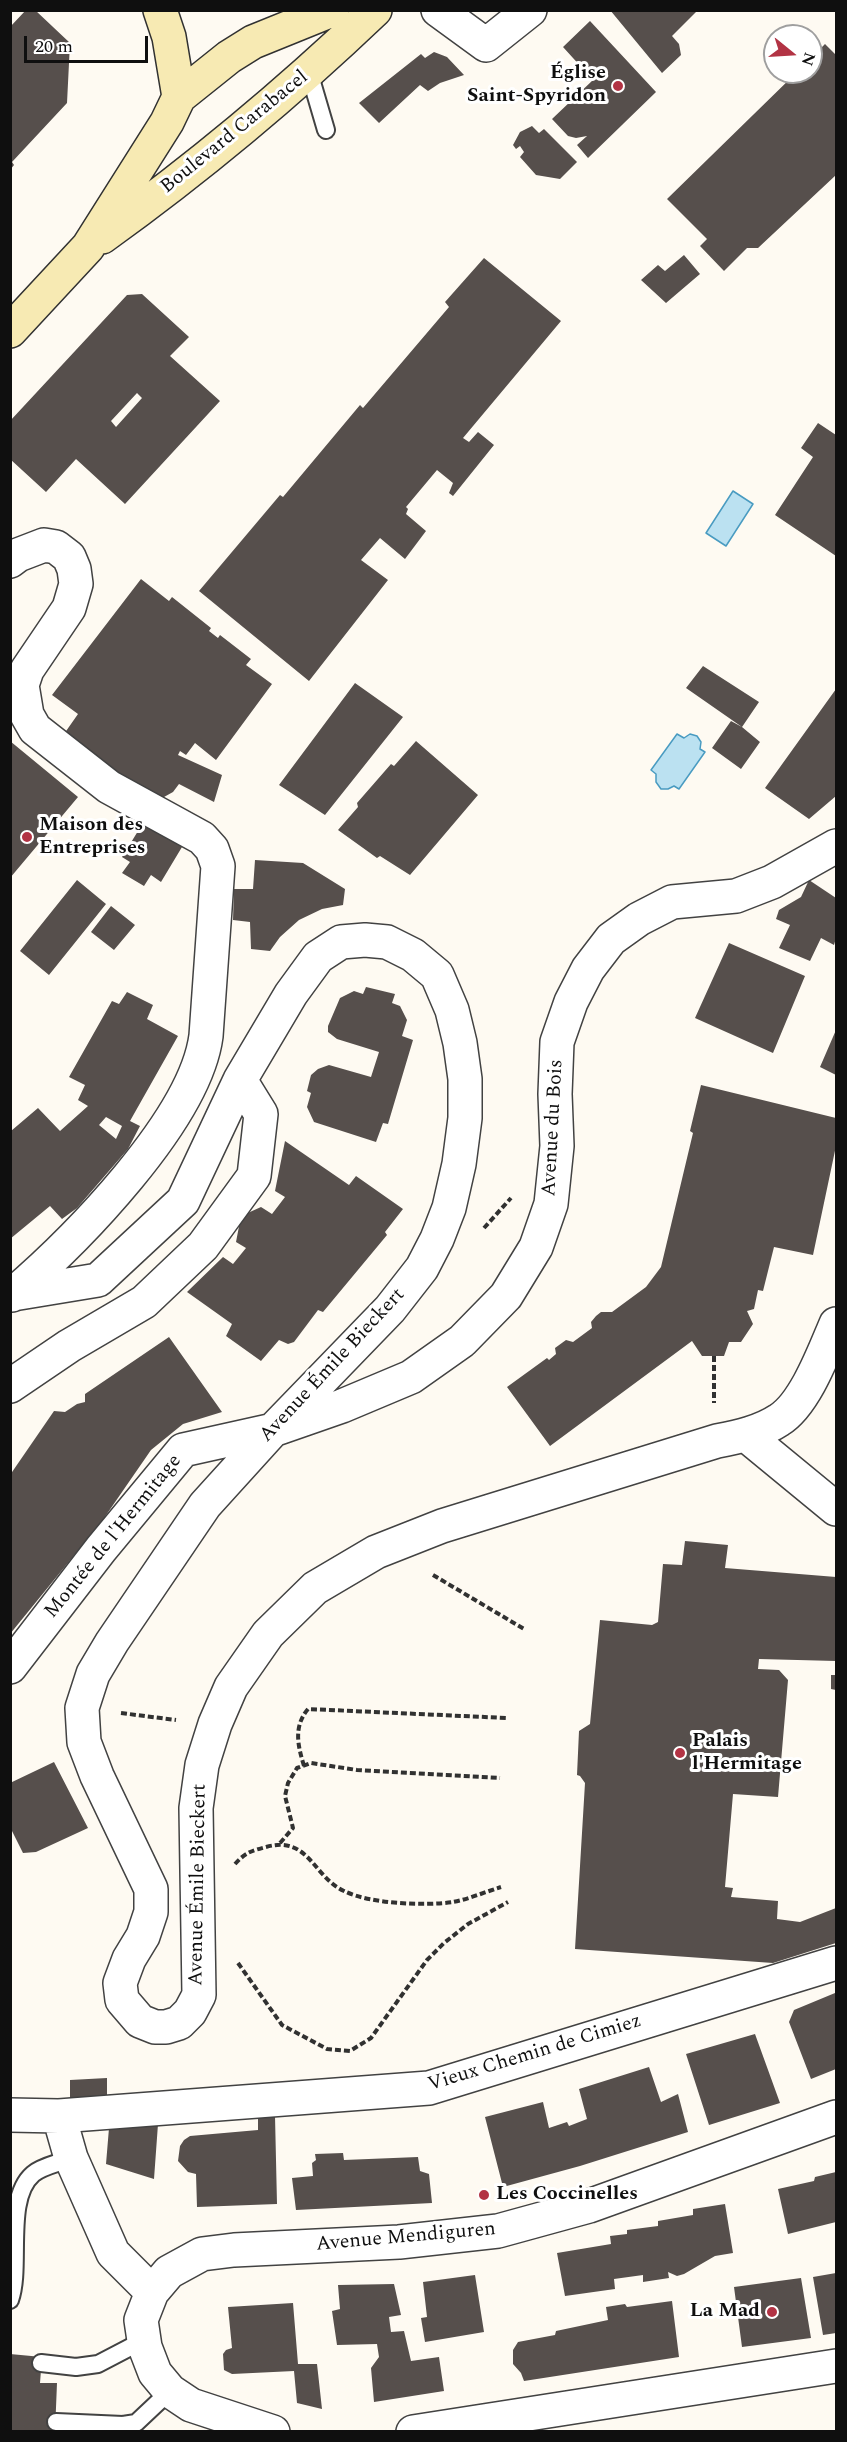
<!DOCTYPE html>
<meta charset="utf-8">
<style>
body{margin:0}
#map{position:relative;width:847px;height:2442px;overflow:hidden;background:#fefaf2;font-family:Spectral,serif}
canvas{display:block}
.frame{position:absolute;inset:0;border:12px solid #0f0f0f;pointer-events:none}
.north{position:absolute;left:763px;top:24px;width:60px;height:60px;box-sizing:border-box;background:#fff;border:2px solid #9f9f9f;border-radius:50%;rotate:108deg;font-size:16px;font-weight:700;line-height:24px;text-align:center;color:#0f0f0f}
.north::after{content:'';display:block;margin:auto;width:21px;height:27px;background:#b23344;clip-path:polygon(50% 0,100% 100%,50% 72%,0 100%)}
.scale{position:absolute;left:24px;top:36px;width:124px;height:27px;box-sizing:border-box;border:3px solid #0f0f0f;border-top:0;padding-left:8px;font-size:18px;line-height:21px;white-space:nowrap;color:#0f0f0f;-webkit-text-stroke:4px #fff;paint-order:stroke}
</style>
<div id="map">
<canvas width="847" height="2442"></canvas>
<div class="frame"></div>
<div class="north">N</div>
<div class="scale">20 m</div>
</div>
<script>
const context = document.querySelector('canvas').getContext('2d');
context.lineJoin = 'round';
function paint(path, color) { context.fillStyle = color; context.fill(path, 'evenodd'); }
function trace(path, color, width, dash) { context.strokeStyle = color; context.lineWidth = width; context.lineCap = dash ? 'butt' : 'round'; context.setLineDash(dash || []); context.stroke(path); }
function drawText(font, color, halo, rows, align = 'center') {
  context.font = font + ' Spectral,serif'; context.lineWidth = 6; context.setLineDash([]); context.textBaseline = 'middle'; context.strokeStyle = halo; context.fillStyle = color; for (const [text, x, y, turn = 0] of rows) {
    context.save(); context.translate(x, y); context.rotate((+turn || 0) * Math.PI / 180); context.textAlign = isNaN(turn) ? turn : align; if (halo) context.strokeText(text, 0, 0); context.fillText(text, 0, 0); context.restore();
  }
}
const water = new Path2D(`
 M 733,491 L 753,504 L 726,546 L 706,533 Z
 M 677,734 L 684,738 L 690,734 L 697,736 L 701,742 L 700,749 L 705,752 L 679,789 L 674,786 L 668,789 L 661,789 L 656,782 L 656,774 L 651,770 Z`);
const building = new Path2D(`
 M 26,10 L 35,10 L 70,43 L 67,103 L 12,162 L 14,165 L 10,170 L 10,27 Z
 M 610,10 L 698,10 L 672,36 L 679,44 L 681,55 L 662,73 Z
 M 590,21 L 656,92 L 588,158 L 577,145 L 587,136 L 576,138 L 568,136 L 552,119 L 593,80 L 563,47 Z
 M 825,44 L 836,55 L 836,175 L 758,248 L 747,248 L 724,271 L 700,246 L 707,239 L 667,199 L 797,72 L 811,72 L 811,58 Z
 M 434,52 L 447,57 L 464,75 L 440,83 L 428,91 L 420,85 L 379,123 L 359,103 L 421,54 L 425,58 Z
 M 532,126 L 539,133 L 544,129 L 577,162 L 560,179 L 536,175 L 520,157 L 524,152 L 520,146 L 516,149 L 513,145 L 520,132 Z
 M 684,255 L 700,274 L 666,303 L 641,280 L 658,265 L 665,271 Z
 M 484,258 L 561,321 L 463,438 L 469,442 L 478,432 L 494,445 L 453,496 L 449,493 L 453,483 L 437,470 L 406,507 L 408,509 L 406,514 L 426,531 L 405,559 L 380,538 L 361,560 L 388,580 L 309,681 L 199,591 L 280,495 L 283,497 L 360,405 L 363,408 L 449,307 L 445,302 Z
 M 142,294 L 189,337 L 170,356 L 220,401 L 125,504 L 76,459 L 46,492 L 10,459 L 10,421 L 127,295 ZM 137,393 L 142,398 L 116,427 L 111,421 Z
 M 818,423 L 836,435 L 836,556 L 775,515 L 813,457 L 801,448 Z
 M 141,579 L 169,601 L 172,597 L 211,628 L 209,631 L 218,638 L 220,635 L 251,659 L 246,665 L 272,684 L 216,760 L 195,743 L 186,755 L 180,751 L 178,755 L 222,775 L 214,802 L 179,784 L 173,792 L 164,797 L 148,798 L 64,734 L 78,714 L 52,695 Z
 M 703,666 L 759,702 L 742,727 L 686,688 Z
 M 355,683 L 403,717 L 325,815 L 279,785 Z
 M 836,689 L 836,796 L 809,819 L 765,788 Z
 M 731,721 L 742,727 L 760,742 L 741,769 L 712,748 Z
 M 10,741 L 78,797 L 10,878 Z
 M 416,741 L 478,795 L 410,875 L 380,856 L 377,858 L 338,830 L 358,807 L 357,803 L 391,764 L 394,766 Z
 M 143,823 L 182,847 L 161,882 L 151,875 L 144,886 L 122,873 L 130,862 L 122,857 Z
 M 255,860 L 303,863 L 345,889 L 343,905 L 322,909 L 299,920 L 280,937 L 270,951 L 251,949 L 250,922 L 233,920 L 234,889 L 253,889 Z
 M 77,880 L 106,904 L 49,975 L 20,951 Z
 M 809,880 L 836,898 L 836,938 L 834,945 L 821,938 L 810,961 L 779,948 L 790,925 L 776,919 L 779,910 L 801,897 Z
 M 111,906 L 135,925 L 114,950 L 91,932 Z
 M 729,943 L 805,976 L 773,1053 L 695,1018 Z
 M 366,987 L 395,994 L 392,1003 L 400,1006 L 407,1020 L 402,1036 L 413,1040 L 388,1124 L 383,1123 L 376,1142 L 314,1122 L 307,1107 L 311,1093 L 307,1091 L 311,1075 L 318,1069 L 329,1065 L 371,1077 L 379,1052 L 337,1039 L 328,1032 L 328,1026 L 340,998 L 354,991 L 363,994 Z
 M 127,992 L 153,1005 L 147,1019 L 178,1036 L 130,1121 L 140,1126 L 128,1149 L 77,1208 L 62,1219 L 50,1206 L 10,1239 L 11,1131 L 38,1108 L 60,1131 L 88,1106 L 78,1100 L 85,1085 L 69,1077 L 112,1001 L 119,1004 ZM 106,1117 L 122,1126 L 116,1139 L 99,1125 Z
 M 836,1030 L 836,1075 L 820,1067 Z
 M 701,1085 L 836,1118 L 836,1146 L 813,1255 L 774,1247 L 763,1291 L 758,1290 L 754,1309 L 747,1311 L 753,1324 L 741,1342 L 729,1342 L 724,1356 L 702,1356 L 692,1341 L 550,1446 L 507,1387 L 547,1358 L 549,1360 L 556,1354 L 555,1348 L 566,1340 L 573,1342 L 592,1328 L 591,1322 L 596,1316 L 601,1312 L 612,1312 L 646,1287 L 661,1267 L 693,1133 L 690,1131 Z
 M 285,1141 L 349,1185 L 356,1176 L 403,1209 L 385,1232 L 387,1235 L 323,1312 L 318,1310 L 294,1342 L 288,1344 L 279,1340 L 261,1361 L 226,1336 L 232,1324 L 187,1292 L 223,1257 L 233,1264 L 246,1248 L 236,1242 L 241,1216 L 261,1207 L 272,1214 L 285,1197 L 275,1191 Z
 M 169,1337 L 222,1412 L 183,1424 L 151,1450 L 102,1521 L 10,1634 L 10,1475 L 54,1411 L 65,1412 L 77,1404 L 85,1402 L 85,1394 Z
 M 685,1541 L 728,1545 L 725,1568 L 836,1577 L 836,1661 L 759,1659 L 758,1669 L 779,1670 L 788,1680 L 778,1797 L 733,1794 L 725,1887 L 733,1888 L 731,1897 L 778,1901 L 777,1919 L 800,1922 L 836,1908 L 836,1943 L 773,1963 L 575,1949 L 585,1783 L 580,1776 L 577,1775 L 579,1731 L 590,1724 L 600,1620 L 652,1625 L 658,1622 L 663,1564 L 682,1565 Z
 M 831,1675 L 836,1675 L 836,1690 L 831,1689 Z
 M 54,1762 L 88,1828 L 36,1852 L 23,1853 L 10,1827 L 10,1783 Z
 M 835,1993 L 836,2069 L 811,2079 L 789,2022 L 794,2010 Z
 M 755,2034 L 780,2103 L 709,2125 L 686,2054 Z
 M 649,2067 L 661,2102 L 678,2094 L 688,2132 L 580,2166 L 503,2187 L 485,2117 L 543,2102 L 549,2128 L 567,2122 L 569,2126 L 587,2119 L 579,2089 Z
 M 107,2078 L 107,2100 L 70,2102 L 70,2080 Z
 M 275,2116 L 277,2204 L 197,2207 L 196,2174 L 188,2172 L 178,2161 L 180,2146 L 184,2140 L 190,2136 L 258,2130 L 258,2117 Z
 M 158,2124 L 154,2179 L 106,2164 L 109,2128 Z
 M 343,2153 L 344,2160 L 418,2157 L 420,2171 L 429,2174 L 432,2203 L 296,2210 L 292,2178 L 313,2176 L 312,2163 L 316,2160 L 315,2154 Z
 M 836,2172 L 836,2222 L 788,2234 L 778,2189 L 814,2181 L 815,2177 Z
 M 725,2204 L 733,2253 L 715,2256 L 684,2274 L 677,2276 L 668,2272 L 669,2278 L 643,2282 L 643,2275 L 614,2279 L 615,2289 L 565,2296 L 557,2253 L 611,2244 L 610,2236 L 627,2234 L 627,2230 L 658,2226 L 658,2221 L 693,2215 L 693,2209 Z
 M 836,2273 L 836,2333 L 823,2335 L 813,2277 Z
 M 475,2275 L 484,2332 L 425,2342 L 421,2318 L 427,2317 L 423,2282 Z
 M 801,2278 L 811,2338 L 742,2347 L 734,2287 Z
 M 394,2284 L 401,2315 L 389,2317 L 391,2332 L 404,2331 L 411,2361 L 439,2357 L 444,2391 L 374,2402 L 371,2368 L 379,2357 L 377,2344 L 337,2345 L 332,2311 L 340,2309 L 338,2285 Z
 M 672,2301 L 679,2357 L 524,2381 L 521,2373 L 513,2364 L 513,2350 L 518,2342 L 555,2335 L 556,2331 L 608,2320 L 606,2307 L 625,2304 L 627,2307 Z
 M 293,2303 L 298,2364 L 317,2364 L 322,2409 L 297,2403 L 294,2371 L 232,2374 L 224,2370 L 223,2354 L 226,2350 L 232,2348 L 228,2307 Z
 M 10,2354 L 42,2357 L 40,2383 L 57,2383 L 55,2432 L 10,2432 Z`);
const path = new Path2D(`
 M 484,1228 L 511,1198
 M 714,1356 L 714,1403
 M 433,1575 L 524,1629
 M 121,1713 L 176,1720
 M 304,1766 C 298,1746 293,1727 308,1709 L 507,1718
 M 280,1843 L 293,1828 L 285,1796 L 288,1783 L 297,1768 L 311,1763 L 357,1770 L 500,1778
 M 235,1864 C 246,1852 251,1851 266,1847 C 309,1835 313,1877 344,1891 C 370,1904 425,1906 453,1902 C 469,1899 485,1892 501,1887
 M 238,1963 L 282,2025 L 327,2049 L 350,2051 L 371,2038 L 427,1960 L 444,1943 L 468,1924 L 508,1902`);
const service = new Path2D(`
 M 309,72 L 326,130
 M 10,2300 C 22,2267 4,2199 33,2174 C 42,2166 60,2163 71,2158
 M 41,2363 L 76,2367 L 98,2364 L 144,2340
 M 56,2422 L 123,2425 L 136,2423 L 170,2391`);
const minor = new Path2D(`
 M 438,10 L 486,45 L 530,10
 M 10,561 L 18,555 L 44,545 L 56,547 L 69,557 L 74,569 L 76,584 L 69,608 L 27,670 L 22,685 L 27,715 L 35,729 L 109,787 L 202,838 L 212,849 L 218,866 L 206,1036 C 195,1120 75,1241 12,1295
 M 13,1294 L 98,1280 L 183,1201 L 240,1080 L 291,994 L 318,957 L 341,942 L 365,940 L 387,942 L 413,955 L 437,975 L 452,1010 L 460,1043 L 465,1079 L 465,1118 L 459,1164 L 449,1208 L 437,1239 L 422,1268 L 390,1309 L 273,1430 L 205,1505 L 112,1642 L 93,1674 L 82,1708 L 84,1742 L 97,1776 L 151,1889 L 151,1912 L 143,1936 L 129,1959 L 120,1983 L 122,2000 L 140,2021 L 155,2027 L 166,2027 L 179,2023 L 190,2012 L 199,1995 L 196,1808 L 202,1765 L 215,1724 L 231,1687 L 268,1634 L 315,1588 L 376,1552 L 442,1526 L 717,1441 C 738,1437 761,1432 779,1420 C 805,1404 824,1352 836,1324
 M 10,1386 L 69,1346 L 144,1302 L 203,1246 L 254,1176 L 261,1114 L 240,1080
 M 746,1435 L 836,1509
 M 10,1667 L 101,1549 L 183,1450 L 273,1430 L 342,1406 L 411,1377 L 462,1341 L 506,1296 L 536,1247 L 551,1204 L 557,1146 L 555,1094 L 557,1042 L 571,1002 L 588,969 L 611,939 L 639,919 L 672,902 L 736,896 L 772,882 L 836,846
 M 10,2115 L 59,2116 L 429,2088 L 836,1963
 M 59,2116 L 71,2158 L 113,2253 L 152,2292
 M 273,2432 L 191,2405 L 170,2391 L 155,2373 L 145,2347 L 141,2320 L 152,2292 L 169,2272 L 202,2254 L 234,2250 L 399,2242 L 498,2231 L 589,2206 L 836,2117
 M 413,2432 L 836,2366`);
const secondary = new Path2D(`
 M 160,10 L 169,37 L 179,97
 M 102,237 C 198,168 289,92 375,10
 M 10,331 L 88,247 L 167,122 L 179,97 L 229,57 L 253,42 L 332,10`);
const markers = [
 [618,86,6,"#b23344"],
 [27,837,6,"#b23344"],
 [680,1753,6,"#b23344"],
 [484,2195,6,"#b23344"],
 [772,2312,6,"#b23344"]
];
const poiNames = [
 ["Église",606,74,"right"],
 ["Saint-Spyridon",606,97,"right"],
 ["Maison des",39,826],
 ["Entreprises",39,849],
 ["Palais",692,1742],
 ["l'Hermitage",692,1765],
 ["Les Coccinelles",496,2195],
 ["La Mad",760,2312,"right"]
];
const streetNames = [
 ["Boulevard Carabacel",235,133,-39],
 ["Avenue du Bois",554,1128,-87],
 ["Avenue Émile Bieckert",333,1366,-47],
 ["Montée de l'Hermitage",114,1537,-51],
 ["Avenue Émile Bieckert",199,1885,-89],
 ["Vieux Chemin de Cimiez",535,2054,-17],
 ["Avenue Mendiguren",406,2238,-5]
];
paint(water, '#bbe1f1');
trace(water, '#499bc1', 1.5);
paint(building, '#564f4c');
trace(service, '#424242', 20);
trace(minor, '#424242', 36);
trace(secondary, '#313131', 36);
trace(path, '#313131', 4, [6, 3]);
trace(service, '#fff', 16);
trace(minor, '#fff', 33);
trace(secondary, '#f7eab3', 33);
for (const [x, y, r, color] of markers) { const dot = new Path2D(); dot.arc(x, y, r, 0, 2 * Math.PI); context.fillStyle = color; context.fill(dot); trace(dot, '#fff', 2); }
drawText('bold 20px', '#0f0f0f', '#fff', poiNames, 'left');
drawText('20px', '#0f0f0f', '#fff', streetNames);
</script>
